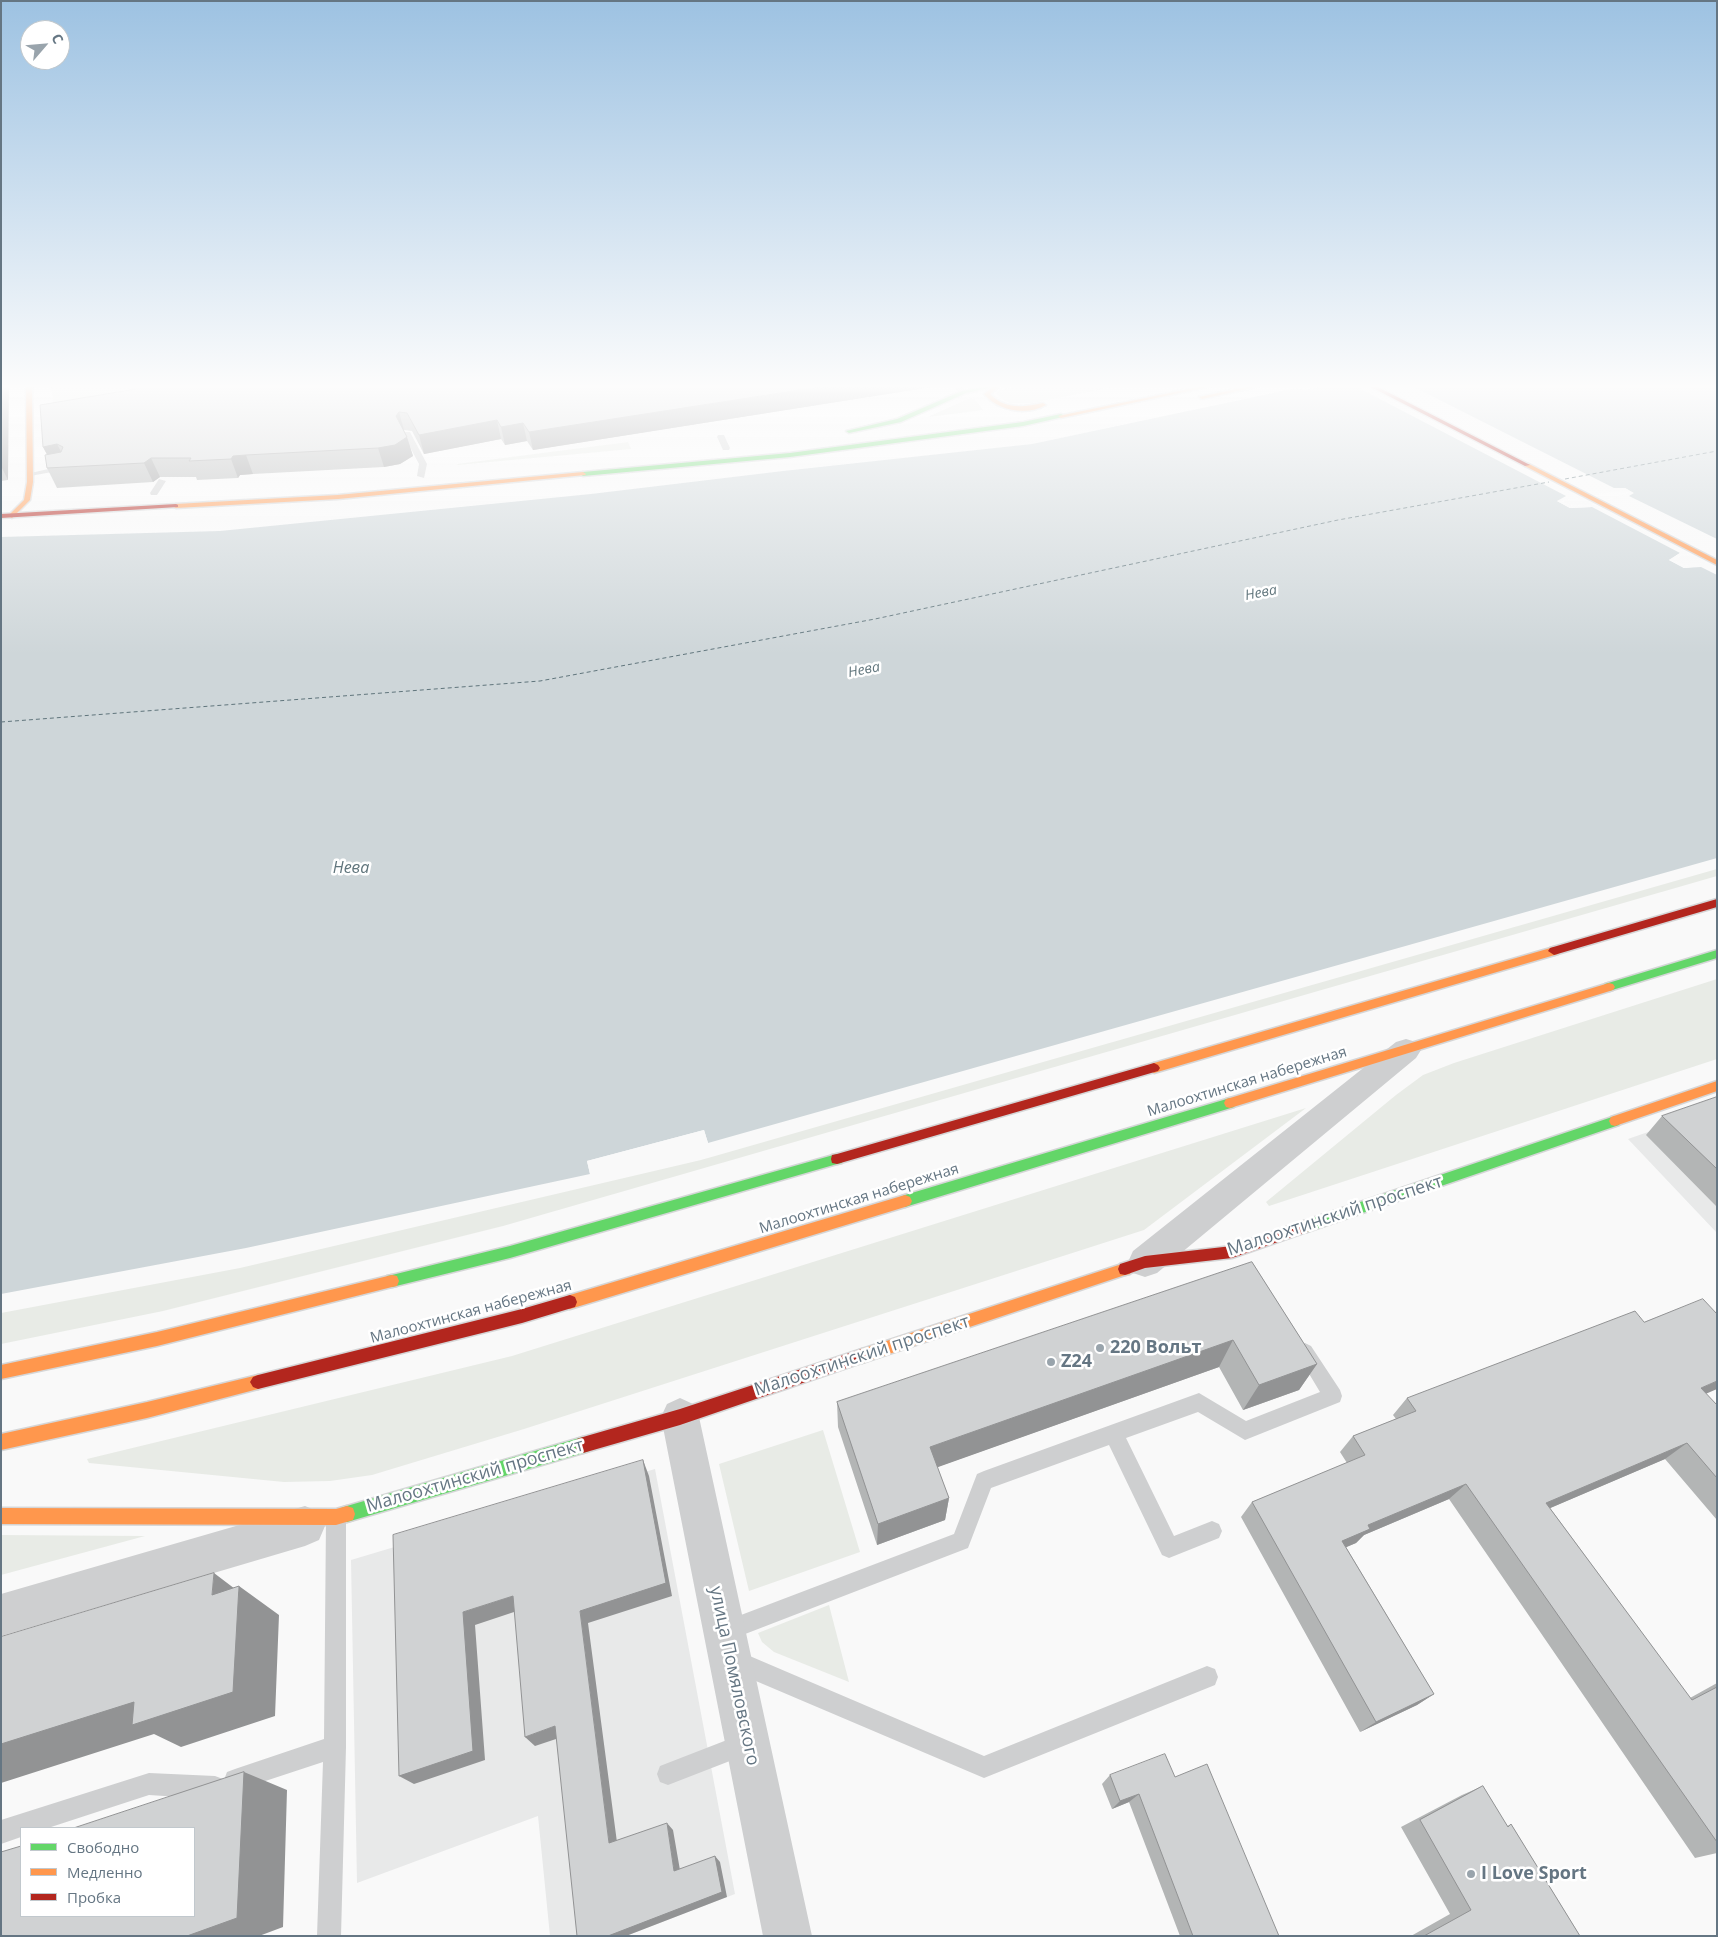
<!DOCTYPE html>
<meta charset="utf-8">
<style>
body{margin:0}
#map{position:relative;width:1718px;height:1937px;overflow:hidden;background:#f9f9f9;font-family:"Open Sans",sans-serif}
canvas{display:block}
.frame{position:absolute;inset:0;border:2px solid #657683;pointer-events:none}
.legend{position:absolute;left:20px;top:1827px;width:175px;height:90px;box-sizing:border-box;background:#fff;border:1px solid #c1c8cd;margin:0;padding:6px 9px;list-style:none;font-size:15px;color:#657683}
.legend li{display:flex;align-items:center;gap:10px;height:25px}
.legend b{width:25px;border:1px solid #c1c8cd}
.north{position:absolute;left:20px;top:20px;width:50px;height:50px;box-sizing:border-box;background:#fff;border:1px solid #c1c8cd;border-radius:50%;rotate:63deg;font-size:14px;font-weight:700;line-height:20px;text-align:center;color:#657683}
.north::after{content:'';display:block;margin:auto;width:18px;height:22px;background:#99a4ac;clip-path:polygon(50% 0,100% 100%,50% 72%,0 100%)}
</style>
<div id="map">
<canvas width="1718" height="1937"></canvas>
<div class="frame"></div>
<ul class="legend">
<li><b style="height:6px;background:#63d668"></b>Свободно</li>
<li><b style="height:6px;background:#ff974d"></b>Медленно</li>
<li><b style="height:6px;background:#b3261e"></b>Пробка</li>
</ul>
<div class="north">С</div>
</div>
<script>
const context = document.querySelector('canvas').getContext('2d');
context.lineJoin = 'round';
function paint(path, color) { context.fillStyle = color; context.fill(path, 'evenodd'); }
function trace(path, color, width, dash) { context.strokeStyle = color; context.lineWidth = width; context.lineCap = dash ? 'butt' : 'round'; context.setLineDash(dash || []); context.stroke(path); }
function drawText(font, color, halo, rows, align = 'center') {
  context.font = font + ' "Open Sans",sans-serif'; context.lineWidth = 5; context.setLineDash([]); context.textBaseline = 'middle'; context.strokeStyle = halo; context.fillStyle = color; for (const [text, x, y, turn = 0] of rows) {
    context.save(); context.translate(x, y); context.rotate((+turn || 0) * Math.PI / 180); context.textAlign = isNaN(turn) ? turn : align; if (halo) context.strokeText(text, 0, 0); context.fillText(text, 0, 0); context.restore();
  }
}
const built = new Path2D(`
 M 1717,1108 L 1717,1233 L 1628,1139 Z
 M 655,1469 L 735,1894 L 626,1936 L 550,1936 L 538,1816 L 357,1883 L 351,1560 Z`);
const green = new Path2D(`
 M 51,384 L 139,384 L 141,392 L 54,406 Z
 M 1022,384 L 1127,384 L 1032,403 L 1010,403 L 1003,400 L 997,394 L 999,391 Z
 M 970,398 L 975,399 L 983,410 L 928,417 Z
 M 628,442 L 631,449 L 458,465 L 457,464 Z
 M 1717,869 L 1717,876 L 503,1226 L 163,1311 L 1,1344 L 1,1313 L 240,1268 L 701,1160 Z
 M 1717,979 L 1717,1059 L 1269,1206 L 1266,1202 L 1396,1095 L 1423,1075 L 1454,1063 Z
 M 1306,1108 L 1144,1230 L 524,1429 L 372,1475 L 330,1481 L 284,1482 L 89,1463 L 87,1459 L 512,1356 Z
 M 823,1430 L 860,1552 L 749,1591 L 719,1464 Z
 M 1,1535 L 145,1536 L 1,1575 Z
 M 829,1605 L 849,1682 L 774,1652 L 762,1642 L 758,1633 Z`);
const water = new Path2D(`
 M 1337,384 L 1348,384 L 1354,387 L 1372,384 L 1717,384 L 1717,547 L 1680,553 L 1669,560 L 1684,568 L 1717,564 L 1717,858 L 708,1143 L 704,1130 L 587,1161 L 590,1174 L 246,1248 L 1,1294 L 1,537 L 220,531 L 591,494 L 783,471 L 1032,444 L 1297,388 L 1303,390 ZM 1625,488 L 1633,493 L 1592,507 L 1570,508 L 1557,501 Z`);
const pier = new Path2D(`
 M 1351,384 L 1408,384 L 1614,488 L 1625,488 L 1634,493 L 1629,496 L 1717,539 L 1717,550 L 1681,555 L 1674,560 L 1685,566 L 1717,561 L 1717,575 L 1701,567 L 1684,568 L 1669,560 L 1680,553 L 1592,507 L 1570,508 L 1557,501 L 1566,496 ZM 1614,491 L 1629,493 L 1592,505 L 1570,506 L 1562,501 Z
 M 704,1130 L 708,1143 L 706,1144 L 703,1133 L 590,1163 L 592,1173 L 590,1174 L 587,1161 Z`);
const ferry = new Path2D(`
 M 1565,479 L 1717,451
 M 1,722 L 540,681 L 875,619 L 1338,520 L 1549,482`);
const lane = new Path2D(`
 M 950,384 L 957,384 L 968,392 L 961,394 Z
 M 404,432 L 410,432 L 427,464 L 424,478 L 417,476 L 419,464 L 403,434 Z
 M 718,435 L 724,435 L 730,448 L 729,450 L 723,450 L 717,437 Z
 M 66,465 L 70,467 L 69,469 L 30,476 L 26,474 Z
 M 159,479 L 166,481 L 157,495 L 151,495 L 150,493 Z
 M 1305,1343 L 1311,1346 L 1340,1390 L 1342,1396 L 1340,1402 L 1245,1440 L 1198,1412 L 1126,1438 L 1174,1536 L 1212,1521 L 1219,1524 L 1222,1531 L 1219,1538 L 1169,1558 L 1162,1555 L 1109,1445 L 991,1488 L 968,1548 L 727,1641 L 720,1637 L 716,1630 L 720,1623 L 954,1534 L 977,1474 L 984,1471 L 1199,1393 L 1246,1421 L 1320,1392 L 1296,1352 L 1299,1346 Z
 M 336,1509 L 343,1512 L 346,1519 L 346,1747 L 341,1936 L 317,1936 L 323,1762 L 235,1791 L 227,1788 L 224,1780 L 227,1772 L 235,1769 L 324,1739 L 326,1519 L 329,1512 Z
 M 738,1651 L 984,1756 L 1207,1666 L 1215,1669 L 1218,1677 L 1215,1685 L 984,1778 L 730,1670 L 727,1662 L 730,1654 Z
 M 745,1733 L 753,1736 L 756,1744 L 753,1752 L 668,1785 L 660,1782 L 657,1774 L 660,1766 Z
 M 149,1773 L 215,1776 L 223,1779 L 226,1787 L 223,1795 L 210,1799 L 149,1795 L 48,1828 L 21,1828 L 21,1837 L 1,1844 L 1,1820 Z`);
const street = new Path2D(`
 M 1406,1039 L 1416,1042 L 1421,1050 L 1416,1058 L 1157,1273 L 1145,1277 L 1133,1273 L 1128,1262 L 1133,1251 L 1396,1042 Z
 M 680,1398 L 693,1404 L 699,1417 L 812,1936 L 763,1936 L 661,1417 L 667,1404 Z
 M 305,1506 L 319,1512 L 325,1526 L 319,1540 L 305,1546 L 1,1636 L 1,1594 Z`);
const fast = new Path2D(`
 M 997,384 L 1007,384 L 966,393 L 901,422 L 849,433 L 846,431 L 897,419 L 962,391 Z
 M 1061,414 L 1063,415 L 1063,417 L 1023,426 L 790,457 L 583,476 L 580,474 L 583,472 L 790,453 L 1023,422 Z
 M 1717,950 L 1717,958 L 1609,991 L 1605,990 L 1603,987 L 1605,984 Z
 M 1230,1098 L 1234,1099 L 1236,1103 L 1234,1107 L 905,1207 L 900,1205 L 898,1201 L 900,1197 L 905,1195 Z
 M 1615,1116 L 1619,1117 L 1621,1121 L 1619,1125 L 1307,1232 L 1302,1230 L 1300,1226 L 1302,1222 L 1307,1220 Z
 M 837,1154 L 842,1155 L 843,1159 L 842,1163 L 837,1164 L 510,1258 L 392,1287 L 387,1286 L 385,1281 L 387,1276 L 392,1275 L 510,1246 Z
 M 583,1437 L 589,1439 L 591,1445 L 589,1451 L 583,1453 L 347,1522 L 341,1520 L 339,1514 L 341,1508 L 347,1506 Z`);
const slow = new Path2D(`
 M 26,384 L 32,384 L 33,482 L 30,500 L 12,518 L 8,516 L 24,500 L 27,482 Z
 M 996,384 L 1001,385 L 990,394 C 1005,410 1024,407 1043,403 L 1046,405 C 1027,416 998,411 984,394 Z
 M 1213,384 L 1222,384 L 1061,418 L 1058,416 Z
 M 1260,384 L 1269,384 L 1202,399 L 1199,397 Z
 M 1525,464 L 1529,464 L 1717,560 L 1717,565 L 1525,466 Z
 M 583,472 L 586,474 L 585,475 L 338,499 L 176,508 L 172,506 L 176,504 L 338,495 Z
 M 1554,947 L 1558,948 L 1560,951 L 1558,954 L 1154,1073 L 1150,1071 L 1148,1068 L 1150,1065 L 1154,1063 Z
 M 1609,983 L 1613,984 L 1615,987 L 1613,990 L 1230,1108 L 1226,1107 L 1224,1103 L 1226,1099 L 1230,1098 Z
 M 1717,1081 L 1717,1091 L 1615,1126 L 1611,1125 L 1609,1121 L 1611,1117 Z
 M 905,1195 L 910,1197 L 912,1201 L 910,1205 L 905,1207 L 570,1309 L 565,1307 L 563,1302 L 565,1297 L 570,1295 Z
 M 1125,1263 L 1130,1264 L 1132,1269 L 1130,1274 L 1125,1275 L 862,1363 L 857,1361 L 855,1356 L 857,1351 L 862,1349 Z
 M 392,1275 L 397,1276 L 399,1281 L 397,1286 L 392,1287 L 157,1346 L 1,1379 L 1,1365 L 157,1332 Z
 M 258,1375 L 263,1377 L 266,1382 L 263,1387 L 258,1389 L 147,1418 L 1,1450 L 1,1434 L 147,1402 Z
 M 347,1506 L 353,1508 L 355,1514 L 353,1520 L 336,1525 L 1,1524 L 1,1508 L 336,1509 Z`);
const jam = new Path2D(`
 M 1365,384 L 1372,384 L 1530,465 L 1525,466 Z
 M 176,504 L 178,505 L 178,507 L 1,518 L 1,514 Z
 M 1717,899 L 1717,907 L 1554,955 L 1548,951 L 1550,948 Z
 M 1154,1063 L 1158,1065 L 1160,1068 L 1158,1071 L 837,1164 L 832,1163 L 831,1159 L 832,1155 L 837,1154 Z
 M 1307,1220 L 1312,1222 L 1314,1226 L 1312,1230 L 1232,1258 L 1145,1268 L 1125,1275 L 1120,1274 L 1118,1269 L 1120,1264 L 1145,1256 L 1232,1246 Z
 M 570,1295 L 575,1297 L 577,1302 L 575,1307 L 522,1323 L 258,1389 L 253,1387 L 250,1382 L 253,1377 L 258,1375 L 522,1309 Z
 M 862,1349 L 867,1351 L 869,1356 L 867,1361 L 680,1425 L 583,1453 L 577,1451 L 575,1445 L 577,1439 L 583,1437 L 680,1409 Z`);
const wall = new Path2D(`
 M 1,384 L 8,480 L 1,481 Z
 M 137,384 L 944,384 L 944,385 L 533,450 L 527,441 L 505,445 L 501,439 L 424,454 L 412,431 L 404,430 L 413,456 L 400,464 L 384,467 L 253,474 L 240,475 L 238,478 L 197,480 L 196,477 L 160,477 L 153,482 L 57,488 L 47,468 L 47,454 L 43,447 L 136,389 L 138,386 Z
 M 1717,1097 L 1717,1207 L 1646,1135 L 1662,1116 Z
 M 1252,1262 L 1317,1364 L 1299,1390 L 1243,1410 L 1219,1367 L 937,1467 L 949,1498 L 945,1520 L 877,1545 L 838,1427 L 837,1402 Z
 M 1706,1394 L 1717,1405 L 1717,1520 L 1665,1459 L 1550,1508 L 1690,1698 L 1717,1683 L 1717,1853 L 1695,1858 L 1449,1499 L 1364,1535 L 1356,1543 L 1346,1547 L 1434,1694 L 1417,1705 L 1360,1732 L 1241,1517 L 1252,1502 L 1347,1463 L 1340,1452 L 1353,1436 L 1396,1419 L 1393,1415 L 1407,1398 Z
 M 1110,1775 L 1175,1777 L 1279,1936 L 1180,1936 L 1129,1802 L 1112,1809 L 1102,1784 Z
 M 1483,1786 L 1507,1826 L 1511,1824 L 1580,1936 L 1411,1936 L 1450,1914 L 1401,1827 L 1462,1795 Z`);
const shadedWall = new Path2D(`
 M 3,384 L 9,384 L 8,480 L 2,468 Z
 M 137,384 L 199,384 L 141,393 Z
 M 838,384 L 944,384 L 944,385 L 533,450 L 529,432 Z
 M 399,412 L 404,430 L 401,435 L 396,416 Z
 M 497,420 L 501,439 L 424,454 L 419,435 Z
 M 523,423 L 527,441 L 505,445 L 501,427 Z
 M 407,437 L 413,456 L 400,464 L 384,467 L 378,448 Z
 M 57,444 L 67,463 L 53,466 L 43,447 Z
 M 246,455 L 253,474 L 240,475 L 238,478 L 231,459 L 233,456 Z
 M 151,458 L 160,477 L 153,482 L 144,463 Z
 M 1233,1340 L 1219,1367 L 927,1471 L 930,1447 Z
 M 1317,1364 L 1299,1390 L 1243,1410 L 1259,1385 Z
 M 1717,1381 L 1717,1389 L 1680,1405 L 1701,1388 Z
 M 1687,1443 L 1665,1459 L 1527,1518 L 1546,1503 Z
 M 643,1460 L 649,1476 L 672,1596 L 588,1623 L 618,1850 L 609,1843 L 580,1611 Z
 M 1466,1484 L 1449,1499 L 1364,1535 L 1356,1543 L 1328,1555 L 1342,1541 L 1368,1525 Z
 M 949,1498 L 945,1520 L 877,1545 L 878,1524 Z
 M 214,1573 L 239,1592 L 239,1586 L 279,1615 L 275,1716 L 181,1747 L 154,1734 L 1,1783 L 1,1744 L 212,1595 Z
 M 513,1596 L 523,1609 L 475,1625 L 485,1760 L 414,1784 L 399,1776 L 463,1612 Z
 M 1434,1694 L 1417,1705 L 1360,1732 L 1376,1722 Z
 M 555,1726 L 565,1736 L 535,1746 L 525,1737 Z
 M 244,1772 L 287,1790 L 283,1927 L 259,1936 L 187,1936 Z
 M 1139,1794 L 1129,1802 L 1112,1809 L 1120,1801 Z
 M 667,1823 L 673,1830 L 681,1876 L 674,1871 Z
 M 715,1856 L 720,1862 L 727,1897 L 626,1936 L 608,1936 Z`);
const building = new Path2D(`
 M 1,384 L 3,384 L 1,468 Z
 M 155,384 L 838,384 L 529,432 L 523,423 L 501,427 L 497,420 L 419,435 L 407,413 L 399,412 L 396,416 L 407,437 L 395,445 L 378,448 L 246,455 L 233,456 L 231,459 L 189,461 L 191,458 L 151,458 L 144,463 L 47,468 L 45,455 L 61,452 L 63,447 L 57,444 L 43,447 L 40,405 L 136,389 L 135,387 Z
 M 1717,1097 L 1717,1169 L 1662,1116 Z
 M 1252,1262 L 1317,1364 L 1259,1385 L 1233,1340 L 930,1447 L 949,1498 L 878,1524 L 837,1402 Z
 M 1703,1299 L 1717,1314 L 1717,1381 L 1701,1388 L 1717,1405 L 1717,1478 L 1687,1443 L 1546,1503 L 1692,1700 L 1717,1687 L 1717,1842 L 1466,1484 L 1368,1525 L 1370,1529 L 1342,1541 L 1434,1694 L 1376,1722 L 1252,1502 L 1365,1455 L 1353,1436 L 1416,1411 L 1407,1398 L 1635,1311 L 1644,1322 Z
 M 643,1460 L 666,1583 L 580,1611 L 609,1843 L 667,1823 L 674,1871 L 715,1856 L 722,1892 L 608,1936 L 577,1936 L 555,1726 L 525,1737 L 513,1596 L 463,1612 L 473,1751 L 399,1776 L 393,1535 Z
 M 214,1573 L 212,1595 L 239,1586 L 233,1692 L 132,1725 L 134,1702 L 1,1744 L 1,1637 Z
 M 1165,1754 L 1175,1777 L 1207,1764 L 1279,1936 L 1193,1936 L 1139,1794 L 1120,1801 L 1110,1775 Z
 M 244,1772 L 237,1918 L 187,1936 L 1,1936 L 1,1852 L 21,1846 L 21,1916 L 194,1916 L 194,1828 L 74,1828 Z
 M 1483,1786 L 1508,1827 L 1511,1824 L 1580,1936 L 1424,1936 L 1471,1910 L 1420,1820 Z`);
const markers = [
 [1100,1348,5,"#99a4ac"],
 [1051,1362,5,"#99a4ac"],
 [1471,1874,5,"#99a4ac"]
];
const farWaternames = [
 ["Нева",1261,593,-11],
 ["Нева",864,670,-11]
];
const streetNames = [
 ["Малоохтинская набережная",1247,1082,-17],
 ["Малоохтинская набережная",859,1199,-17],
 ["Малоохтинская набережная",471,1312,-15]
];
const waterNames = [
 ["Нева",351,868]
];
const nearStreetnames = [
 ["Малоохтинский проспект",1335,1216,-18],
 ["Малоохтинский проспект",862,1356,-18],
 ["Малоохтинский проспект",475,1476,-16],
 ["улица Помяловского",734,1676,78]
];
const nearPoinames = [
 ["220 Вольт",1110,1348],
 ["Z24",1061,1362],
 ["I Love Sport",1481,1874]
];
paint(built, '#e8e9e9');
paint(green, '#e8ebe6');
paint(water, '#ced6d9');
paint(pier, '#f9f9f9');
trace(ferry, '#60757c', 1, [4, 3]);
trace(fast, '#d5d6d7', 3);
trace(slow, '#d5d6d7', 3);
trace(jam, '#d5d6d7', 3);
paint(lane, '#cecfd0');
paint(street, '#cecfd0');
paint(fast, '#63d668');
paint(slow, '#ff974d');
paint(jam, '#b3261e');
paint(wall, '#b3b5b5');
paint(shadedWall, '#929394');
paint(building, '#d0d2d3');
trace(building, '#929394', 1);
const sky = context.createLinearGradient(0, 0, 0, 655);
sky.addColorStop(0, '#9dc2e2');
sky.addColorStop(0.59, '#fcfcfc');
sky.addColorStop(1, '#fcfcfc00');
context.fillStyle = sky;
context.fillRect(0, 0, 1718, 655);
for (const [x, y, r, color] of markers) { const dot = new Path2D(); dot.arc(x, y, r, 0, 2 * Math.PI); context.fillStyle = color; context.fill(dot); trace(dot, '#fff', 2); }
drawText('italic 14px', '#60757c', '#fff', farWaternames);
drawText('15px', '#657683', '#fff', streetNames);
drawText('italic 16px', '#60757c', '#fff', waterNames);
drawText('18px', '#657683', '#fff', nearStreetnames);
drawText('bold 18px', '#657683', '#fff', nearPoinames, 'left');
</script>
